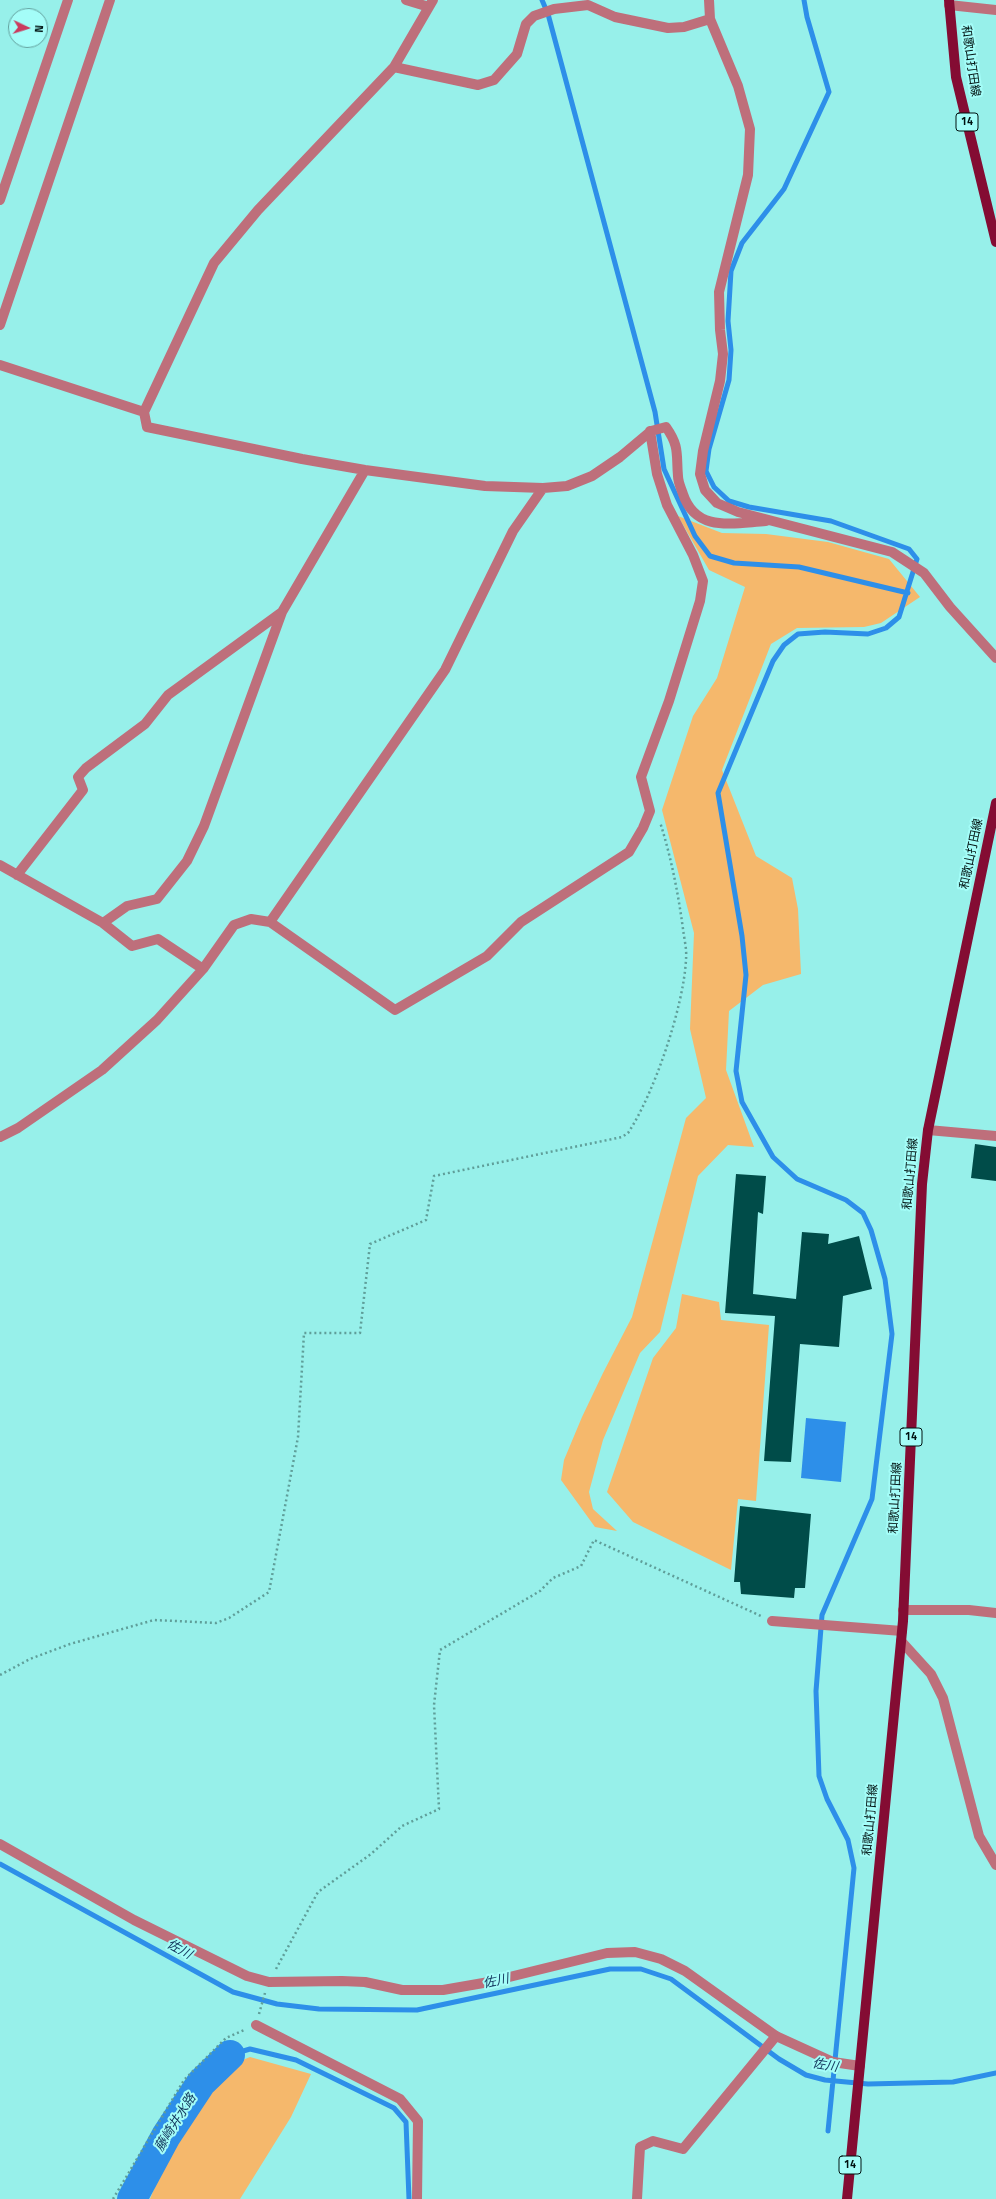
<!DOCTYPE html>
<meta charset="utf-8">
<style>
body{margin:0}
#map{position:relative;width:996px;height:2199px;overflow:hidden;background:#97f0ea;font-family:"Titillium Web",sans-serif}
canvas{display:block}
.north{position:absolute;left:8px;top:8px;width:40px;height:40px;box-sizing:border-box;background:#a4fdf8;border:1px solid #629f9c;border-radius:50%;rotate:94deg;font-size:11px;font-weight:700;line-height:16px;text-align:center;color:#001211}
.north::after{content:'';display:block;margin:auto;width:14px;height:18px;background:#ca3b5e;clip-path:polygon(50% 0,100% 100%,50% 72%,0 100%)}
</style>
<div id="map">
<canvas width="996" height="2199"></canvas>
<div class="north">N</div>
</div>
<script>
const context = document.querySelector('canvas').getContext('2d');
context.lineJoin = 'round';
function paint(path, color) { context.fillStyle = color; context.fill(path, 'evenodd'); }
function trace(path, color, width, dash) { context.strokeStyle = color; context.lineWidth = width; context.lineCap = dash ? 'butt' : 'round'; context.setLineDash(dash || []); context.stroke(path); }
function drawText(font, color, halo, rows, align = 'center') {
  context.font = font + ' "Titillium Web","Noto Sans JP",sans-serif'; context.lineWidth = 4; context.setLineDash([]); context.textBaseline = 'middle'; context.strokeStyle = halo; context.fillStyle = color; for (const [text, x, y, turn = 0] of rows) {
    context.save(); context.translate(x, y); context.rotate((+turn || 0) * Math.PI / 180); context.textAlign = isNaN(turn) ? turn : align; if (halo) context.strokeText(text, 0, 0); context.fillText(text, 0, 0); context.restore();
  }
}
const green = new Path2D(`
 M 678,516 L 722,533 L 766,534 L 828,542 L 889,559 L 920,597 L 881,623 L 864,627 L 797,628 L 771,644 L 722,770 L 756,856 L 792,878 L 798,909 L 801,974 L 763,985 L 729,1011 L 726,1070 L 754,1147 L 728,1145 L 698,1176 L 660,1332 L 640,1353 L 603,1440 L 589,1492 L 593,1509 L 617,1531 L 595,1527 L 561,1480 L 564,1460 L 582,1417 L 603,1373 L 632,1317 L 686,1118 L 706,1098 L 690,1029 L 694,933 L 662,810 L 693,716 L 717,678 L 745,587 L 709,570 Z
 M 682,1294 L 719,1302 L 721,1320 L 769,1325 L 756,1501 L 738,1499 L 731,1570 L 633,1522 L 607,1492 L 653,1358 L 676,1328 Z
 M 250,2057 L 311,2074 L 291,2117 L 240,2199 L 150,2199 L 171,2146 L 226,2067 Z`);
const water = new Path2D(`
 M 806,1418 L 846,1422 L 841,1482 L 801,1478 Z`);
const stream = new Path2D(`
 M 542,0 L 548,14 L 655,412 L 664,469 L 695,536 L 710,556 L 734,563 L 799,567 L 908,593
 M 804,0 L 807,17 L 829,92 L 784,189 L 742,243 L 731,271 L 728,321 L 731,350 L 729,380 L 709,449 L 706,471 L 714,487 L 729,501 L 749,507 L 831,521 L 909,549 L 917,559 L 899,617 L 886,628 L 868,634 L 825,632 L 798,634 L 784,645 L 773,661 L 718,793 L 742,936 L 746,975 L 736,1071 L 742,1102 L 773,1157 L 797,1179 L 846,1200 L 863,1213 L 871,1230 L 885,1279 L 892,1334 L 872,1499 L 822,1615 L 816,1691 L 819,1776 L 827,1799 L 848,1840 L 854,1868 L 828,2131
 M 0,1864 L 233,1992 L 277,2004 L 319,2009 L 417,2010 L 610,1969 L 641,1969 L 671,1979 L 779,2059 L 806,2075 L 825,2080 L 868,2084 L 953,2082 L 996,2073
 M 230,2055 L 250,2049 L 296,2060 L 394,2108 L 406,2122 L 409,2199`);
const river = new Path2D(`
 M 132,2199 L 166,2136 L 201,2083 L 230,2055`);
const building = new Path2D(`
 M 975,1144 L 996,1147 L 996,1181 L 971,1178 Z
 M 736,1174 L 766,1176 L 763,1214 L 758,1212 L 753,1294 L 796,1299 L 802,1232 L 829,1234 L 828,1244 L 859,1236 L 872,1289 L 843,1296 L 839,1347 L 800,1344 L 791,1462 L 764,1461 L 775,1316 L 725,1313 Z
 M 740,1506 L 811,1514 L 805,1588 L 795,1588 L 794,1598 L 741,1594 L 740,1582 L 734,1582 Z`);
const path = new Path2D(`
 M 0,1675 L 30,1659 L 70,1644 L 154,1620 L 216,1623 L 229,1618 L 269,1592 L 298,1437 L 304,1333 L 360,1333 L 370,1244 L 426,1220 L 434,1176 L 622,1137 L 628,1133 C 654,1094 684,1006 686,959 C 687,949 684,938 683,929 C 678,892 671,857 660,822
 M 276,1969 L 318,1892 L 371,1854 L 402,1826 L 439,1809 L 434,1705 L 440,1650 L 540,1591 L 553,1578 L 581,1566 L 594,1540 L 761,1616
 M 259,2014 L 265,1993
 M 113,2199 L 184,2080 L 226,2038 L 244,2030`);
const service = new Path2D(`
 M 256,2025 L 400,2099 L 418,2121 L 417,2199
 M 637,2199 L 640,2147 L 653,2141 L 683,2149 L 776,2036`);
const minor = new Path2D(`
 M 406,0 L 429,7
 M 709,0 L 710,19 L 738,86 L 750,129 L 748,175 L 719,292 L 720,330 L 723,354 L 720,381 L 703,451 L 700,474 L 705,490 L 717,503 L 738,512 L 892,552 L 924,573 L 950,607 L 996,658
 M 949,5 L 996,10
 M 394,67 L 478,85 L 494,80 L 517,54 L 526,24 L 534,16 L 554,9 L 588,5 L 615,17 L 668,28 L 684,27 L 710,19
 M 0,200 L 68,0
 M 0,365 L 144,412 L 147,427 L 302,459 L 365,470 L 485,486 L 543,488 L 567,486 L 592,476 L 620,457 L 651,431 L 666,427 C 680,447 676,454 678,476 C 678,482 681,488 683,494 C 696,533 733,523 766,521
 M 144,412 L 214,263 L 258,210 L 394,67 L 433,0
 M 0,865 L 103,923 L 132,946 L 158,939 L 203,969
 M 17,875 L 83,790 L 78,777 L 86,768 L 145,724 L 168,695 L 282,612
 M 270,922 L 445,670 L 513,531 L 543,488
 M 103,923 L 127,906 L 157,899 L 187,861 L 204,826 L 282,612 L 365,470
 M 0,1137 L 18,1128 L 102,1070 L 157,1020 L 203,969 L 234,925 L 251,919 L 270,922 L 395,1010 L 487,956 L 521,922 L 629,852 L 643,828 L 650,811 L 641,777 L 669,701 L 700,601 L 703,581 L 693,555 L 667,505 L 657,474 L 650,431
 M 903,1610 L 969,1610 L 996,1613
 M 772,1621 L 902,1631
 M 901,1641 L 931,1674 L 943,1698 L 979,1836 L 996,1865
 M 0,1844 L 134,1920 L 247,1976 L 269,1982 L 342,1981 L 365,1982 L 402,1990 L 443,1990 L 489,1982 L 607,1953 L 635,1952 L 661,1959 L 685,1971 L 776,2036 L 833,2062 L 860,2066`);
const tertiary = new Path2D(`
 M 0,325 L 110,0
 M 928,1130 L 996,1136`);
const primary = new Path2D(`
 M 949,0 L 956,77 L 996,242
 M 847,2199 L 903,1621 L 922,1184 L 928,1130 L 996,803`);
const shields = [
 [967,122,22],
 [911,1437,22],
 [850,2165,22]
];
const shieldNames = [
 ["14",967,122],
 ["14",911,1437],
 ["14",850,2165]
];
const streetNames = [
 ["和歌山打田線",970,61,82],
 ["和歌山打田線",972,854,-78],
 ["和歌山打田線",911,1174,-85],
 ["和歌山打田線",896,1498,-87],
 ["和歌山打田線",871,1820,-85]
];
const waterNames = [
 ["佐川",179,1950,29],
 ["佐川",496,1982,-12],
 ["佐川",825,2066,9],
 ["藤崎井水路",176,2123,-58]
];
paint(green, '#f5b86c');
paint(water, '#2d8fe9');
trace(stream, '#2d8fe9', 5);
trace(river, '#2d8fe9', 30);
paint(building, '#004c49');
trace(path, '#5f9e99', 2.5, [2, 3]);
trace(service, '#be6f7b', 10);
trace(minor, '#be6f7b', 10);
trace(tertiary, '#be6f7b', 10);
trace(primary, '#840c33', 10);
for (const [x, y, w] of shields) { const box = new Path2D(); box.roundRect(x - w / 2, y - 9, w, 18, 3); context.fillStyle = '#a4fdf8'; context.fill(box); trace(box, '#001211', 1); }
drawText('bold 11px', '#001211', null, shieldNames);
drawText('12px', '#001211', '#a4fdf8', streetNames);
drawText('italic 13px', '#173c61', '#a4fdf8', waterNames);
</script>
